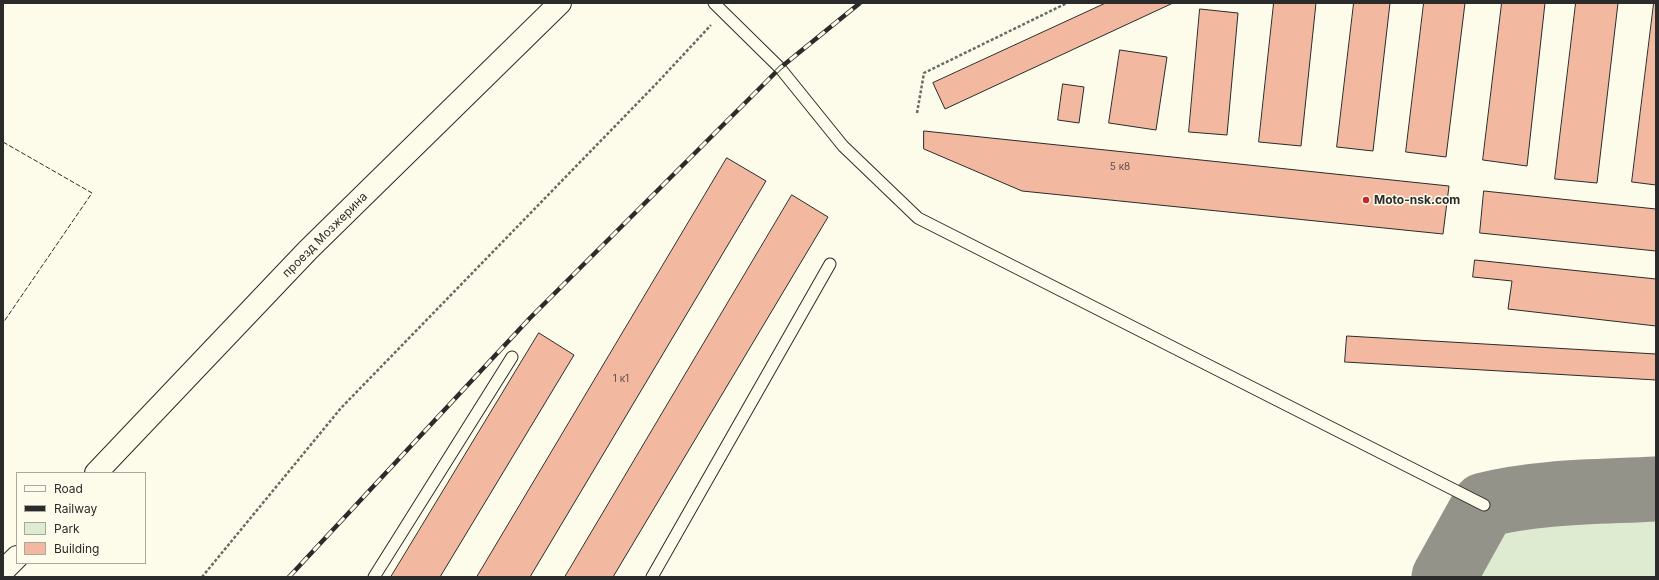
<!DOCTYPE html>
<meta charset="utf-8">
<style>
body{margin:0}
#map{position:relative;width:1659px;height:580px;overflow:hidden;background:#fdfbea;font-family:Inter,sans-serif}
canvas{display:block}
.frame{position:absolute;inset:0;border:4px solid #2b2b2b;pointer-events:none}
.legend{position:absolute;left:16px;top:472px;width:130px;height:92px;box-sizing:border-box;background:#fdfbea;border:1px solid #a9a89e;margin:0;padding:5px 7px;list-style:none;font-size:12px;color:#2b2b2b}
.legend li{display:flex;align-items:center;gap:8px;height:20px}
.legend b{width:20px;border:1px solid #a9a89e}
</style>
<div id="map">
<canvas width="1659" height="580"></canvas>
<div class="frame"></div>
<ul class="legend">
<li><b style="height:5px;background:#fdfbea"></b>Road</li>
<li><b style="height:5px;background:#2b2b2b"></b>Railway</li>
<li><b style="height:11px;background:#deebd1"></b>Park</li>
<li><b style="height:11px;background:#f2b8a0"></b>Building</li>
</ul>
</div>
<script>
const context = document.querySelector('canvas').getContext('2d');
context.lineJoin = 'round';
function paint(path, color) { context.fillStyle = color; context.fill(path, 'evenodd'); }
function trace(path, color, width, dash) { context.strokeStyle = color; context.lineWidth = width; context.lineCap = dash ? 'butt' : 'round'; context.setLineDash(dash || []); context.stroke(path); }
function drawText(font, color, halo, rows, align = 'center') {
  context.font = font + ' Inter,sans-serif'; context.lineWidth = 3; context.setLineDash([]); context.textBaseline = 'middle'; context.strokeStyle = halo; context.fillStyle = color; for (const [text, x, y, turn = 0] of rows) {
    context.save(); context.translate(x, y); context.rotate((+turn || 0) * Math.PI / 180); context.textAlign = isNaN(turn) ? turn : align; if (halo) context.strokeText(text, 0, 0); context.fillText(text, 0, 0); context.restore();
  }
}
const green = new Path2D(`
 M 1656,508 L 1656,577 L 1473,577 L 1506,515 Z`);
const taxiway = new Path2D(`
 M 1444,577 L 1484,505 C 1539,491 1599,492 1656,489`);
const building = new Path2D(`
 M 1106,3 L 1173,3 L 945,109 L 933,83 Z
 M 1274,3 L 1316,3 L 1301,146 L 1259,142 Z
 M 1354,3 L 1390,3 L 1373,151 L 1337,147 Z
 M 1424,3 L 1465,3 L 1446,157 L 1406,152 Z
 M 1502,3 L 1545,3 L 1527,166 L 1483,160 Z
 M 1576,3 L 1618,3 L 1597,183 L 1555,179 Z
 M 1654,3 L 1656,3 L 1656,185 L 1632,182 Z
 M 1200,9 L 1238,13 L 1227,135 L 1189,132 Z
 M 1120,50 L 1167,57 L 1156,130 L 1109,123 Z
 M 1063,84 L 1084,87 L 1079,123 L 1058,120 Z
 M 924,131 L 1449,186 L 1443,234 L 1022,191 L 924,149 Z
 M 727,158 L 766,181 L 530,577 L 477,577 Z
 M 1484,191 L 1656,209 L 1656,251 L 1480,233 Z
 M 792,195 L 828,217 L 613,577 L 565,577 Z
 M 1475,260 L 1656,279 L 1656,326 L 1508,309 L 1512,281 L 1473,277 Z
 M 539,333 L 574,355 L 440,577 L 391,577 Z
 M 1347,336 L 1656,354 L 1656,380 L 1345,362 Z`);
const path = new Path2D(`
 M 917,113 L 924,73 L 1067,3
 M 202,577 L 341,408 L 657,83 L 711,25`);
const lane = new Path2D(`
 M 714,3 L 780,68 L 843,146 L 918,218 L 1484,505
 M 374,577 L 512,357
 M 652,577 L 830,264`);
const primary = new Path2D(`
 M 96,473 L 308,250 L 560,3
 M 3,571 L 17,557`);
const rail = new Path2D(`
 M 289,577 L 530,318 L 780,68 L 860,3`);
const fence = new Path2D(`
 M 3,142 L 92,193 L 3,323`);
const markers = [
 [1366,200,4,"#c62828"]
];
const numberNames = [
 ["5 к8",1120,167],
 ["1 к1",621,379]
];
const poiNames = [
 ["Moto-nsk.com",1374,200]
];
const streetNames = [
 ["проезд Мозжерина",325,235,-45]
];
paint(green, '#deebd1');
trace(green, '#74746e', 1);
trace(taxiway, '#94938a', 65);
paint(building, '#f2b8a0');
trace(building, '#2b2b2b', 1);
trace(lane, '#2b2b2b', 13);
trace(primary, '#2b2b2b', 24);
trace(path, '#6a6964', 2.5, [3, 2]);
trace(lane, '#fdfbea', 11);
trace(primary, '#fdfbea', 22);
trace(rail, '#2b2b2b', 4.5);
trace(rail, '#fdfbea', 3, [9]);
trace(fence, '#2b2b2b', 1, [5, 2]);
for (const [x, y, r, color] of markers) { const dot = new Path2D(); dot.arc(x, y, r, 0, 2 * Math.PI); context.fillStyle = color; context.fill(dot); trace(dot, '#fdfbea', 1.5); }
drawText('10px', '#5d4e48', null, numberNames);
drawText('bold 12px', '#2b2b2b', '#fdfbea', poiNames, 'left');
drawText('12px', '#2b2b2b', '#fdfbea', streetNames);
</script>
